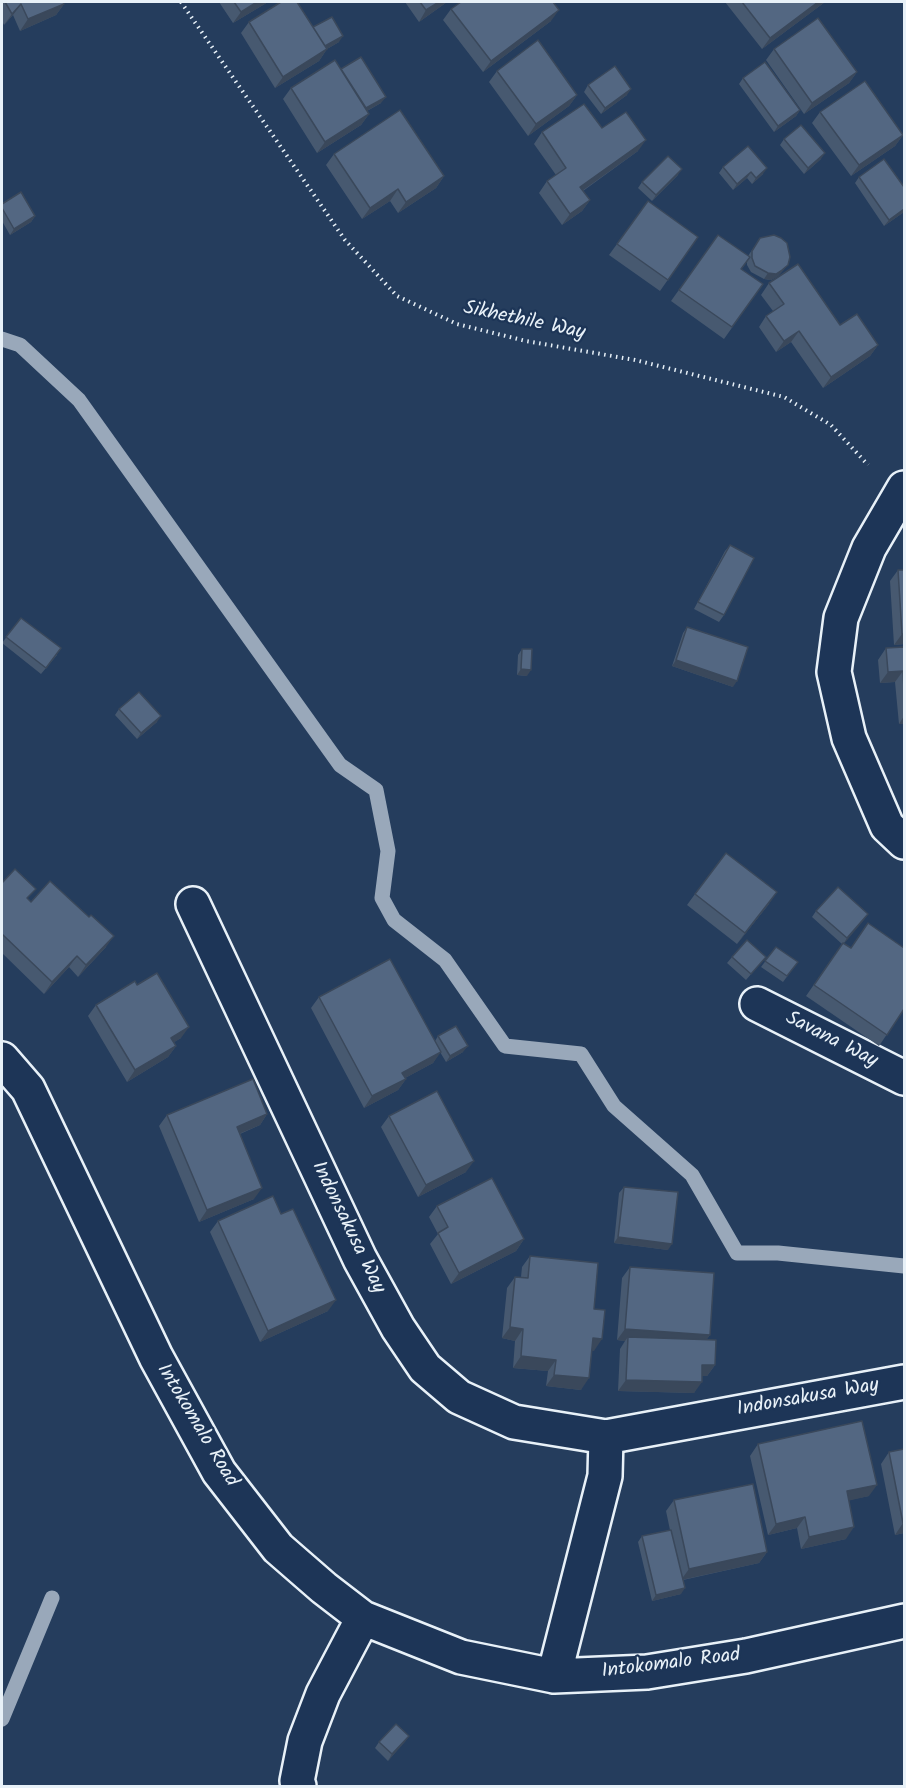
<!DOCTYPE html>
<style>
body{margin:0}
#map{position:relative;width:906px;height:1788px;overflow:hidden;background:#253d5d;font-family:Kalam,sans-serif}
canvas{display:block}
.frame{position:absolute;inset:0;border:3px solid #e8f1f8;pointer-events:none}
</style>
<div id="map">
<canvas width="906" height="1788"></canvas>
<div class="frame"></div>
</div>
<script>
const context = document.querySelector('canvas').getContext('2d');
context.lineJoin = 'round';
function trace(path, color, width, dash) { context.strokeStyle = color; context.lineWidth = width; context.lineCap = dash ? 'butt' : 'round'; context.setLineDash(dash || []); context.stroke(path); }
function paint(path, color) { context.fillStyle = color; context.fill(path, 'evenodd'); }
function drawText(font, color, halo, rows, align = 'center') {
  context.font = font + ' Kalam,sans-serif'; context.lineWidth = 4.5; context.setLineDash([]); context.textBaseline = 'middle'; context.strokeStyle = halo; context.fillStyle = color; for (const [text, x, y, turn = 0] of rows) {
    context.save(); context.translate(x, y); context.rotate((+turn || 0) * Math.PI / 180); context.textAlign = isNaN(turn) ? turn : align; if (halo) context.strokeText(text, 0, 0); context.fillText(text, 0, 0); context.restore();
  }
}
const stream = new Path2D(`
 M 2,339 L 20,345 L 79,400 L 340,765 L 376,790 L 388,851 L 382,898 L 394,920 L 445,960 L 505,1046 L 581,1054 L 614,1106 L 692,1175 L 737,1253 L 778,1253 L 904,1266
 M 2,1719 L 52,1598`);
const path = new Path2D(`
 M 181,2 L 345,240 L 397,296 L 457,324 L 526,341 L 635,360 L 784,397 L 831,425 L 868,465`);
const minor = new Path2D(`
 M 904,488 L 869,548 L 841,618 L 834,672 L 849,738 L 887,826 L 904,842
 M 193,904 L 360,1259 L 398,1328 L 425,1368 L 459,1397 L 514,1422 L 606,1437 L 904,1382
 M 757,1004 L 904,1078
 M 2,1059 L 28,1089 L 156,1357 L 219,1472 L 278,1548 L 324,1588 L 363,1618 L 461,1657 L 554,1676 L 647,1672 L 746,1656 L 904,1621
 M 554,1676 L 605,1476 L 606,1437
 M 299,1786 L 297,1781 L 305,1741 L 323,1694 L 363,1618`);
const wall = new Path2D(`
 M 2,2 L 63,2 L 64,4 L 56,15 L 20,31 L 13,15 L 4,25 L 2,21 Z
 M 219,2 L 268,2 L 233,23 Z
 M 405,2 L 447,2 L 419,22 Z
 M 725,2 L 825,2 L 762,49 Z
 M 451,9 L 551,21 L 483,72 L 443,20 Z
 M 249,22 L 313,27 L 339,42 L 327,49 L 319,61 L 275,88 L 241,33 Z
 M 774,49 L 857,72 L 849,83 L 804,114 L 766,60 Z
 M 341,69 L 381,103 L 367,111 L 369,114 L 361,125 L 317,153 L 283,99 L 291,88 Z
 M 497,71 L 577,95 L 569,106 L 528,136 L 489,82 Z
 M 743,78 L 800,110 L 796,116 L 774,132 L 739,84 Z
 M 588,85 L 627,95 L 601,114 L 584,92 Z
 M 820,112 L 903,135 L 895,146 L 851,176 L 812,123 Z
 M 542,132 L 638,151 L 583,191 L 590,200 L 582,211 L 562,225 L 539,193 L 547,181 L 556,175 L 534,144 Z
 M 784,139 L 821,159 L 804,174 L 780,145 Z
 M 334,154 L 444,176 L 436,188 L 398,213 L 390,201 L 362,219 L 326,165 Z
 M 723,167 L 763,174 L 752,184 L 747,178 L 733,190 L 719,173 Z
 M 678,175 L 652,201 L 638,188 L 642,182 Z
 M 859,177 L 904,212 L 884,226 L 855,183 Z
 M 648,201 L 698,237 L 660,291 L 609,255 Z
 M 2,204 L 35,216 L 31,222 L 10,235 L 2,221 Z
 M 718,235 L 748,256 L 760,238 L 788,265 L 778,276 L 771,280 L 764,279 L 751,272 L 747,265 L 747,261 L 741,270 L 763,284 L 724,339 L 671,301 Z
 M 769,283 L 840,325 L 878,345 L 870,356 L 823,388 L 791,342 L 776,352 L 759,327 L 766,316 L 773,311 L 761,295 Z
 M 730,545 L 724,615 L 719,622 L 694,609 L 725,551 Z
 M 898,570 L 904,570 L 904,644 L 894,645 L 890,581 Z
 M 21,618 L 57,655 L 41,674 L 2,643 Z
 M 687,627 L 733,687 L 672,666 L 683,633 Z
 M 904,647 L 904,724 L 899,724 L 895,682 L 880,683 L 878,660 L 886,648 Z
 M 522,649 L 527,676 L 517,675 L 518,655 Z
 M 119,709 L 157,722 L 137,739 L 115,715 Z
 M 2,883 L 31,902 L 106,947 L 78,977 L 69,967 L 44,994 L 2,953 Z
 M 695,894 L 769,904 L 737,944 L 687,905 Z
 M 816,911 L 868,914 L 844,943 L 904,1009 L 879,1046 L 806,996 L 842,944 L 812,917 Z
 M 776,947 L 798,962 L 783,982 L 761,967 Z
 M 732,957 L 766,957 L 746,980 L 727,963 Z
 M 137,985 L 181,1038 L 174,1042 L 176,1046 L 168,1057 L 127,1082 L 88,1016 L 96,1005 Z
 M 319,997 L 435,1041 L 438,1036 L 463,1052 L 446,1062 L 440,1052 L 433,1063 L 405,1078 L 406,1079 L 398,1090 L 364,1108 L 311,1008 Z
 M 267,1114 L 260,1125 L 240,1134 L 254,1199 L 199,1222 L 159,1126 L 167,1115 Z
 M 389,1116 L 466,1172 L 418,1197 L 381,1127 Z
 M 624,1187 L 668,1250 L 614,1243 L 619,1193 Z
 M 437,1206 L 524,1239 L 516,1251 L 451,1284 L 430,1244 L 438,1234 L 429,1217 Z
 M 281,1214 L 328,1311 L 260,1342 L 210,1232 L 218,1221 Z
 M 530,1256 L 594,1309 L 594,1351 L 592,1350 L 581,1390 L 546,1386 L 548,1371 L 513,1368 L 515,1341 L 502,1338 L 507,1288 L 515,1277 L 521,1277 L 522,1267 Z
 M 630,1267 L 710,1335 L 706,1340 L 715,1365 L 707,1376 L 702,1376 L 694,1393 L 618,1391 L 620,1349 L 625,1341 L 617,1340 L 622,1278 Z
 M 758,1444 L 869,1496 L 849,1500 L 846,1539 L 801,1549 L 797,1528 L 768,1535 L 750,1456 Z
 M 904,1449 L 904,1533 L 895,1535 L 881,1464 L 889,1452 Z
 M 674,1500 L 767,1552 L 759,1563 L 683,1580 L 681,1594 L 652,1601 L 638,1542 L 642,1536 L 670,1530 L 666,1511 Z
 M 409,1736 L 388,1761 L 375,1748 L 379,1742 Z`);
const shadedWall = new Path2D(`
 M 257,2 L 268,2 L 233,23 L 241,12 Z
 M 439,2 L 447,2 L 419,22 L 426,10 Z
 M 818,2 L 825,2 L 762,49 L 770,38 Z
 M 21,4 L 13,15 L 4,25 L 12,14 Z
 M 64,4 L 56,15 L 20,31 L 28,19 Z
 M 559,10 L 551,21 L 483,72 L 491,61 Z
 M 343,36 L 339,42 L 320,53 L 324,47 Z
 M 327,49 L 319,61 L 275,88 L 283,77 Z
 M 857,72 L 849,83 L 804,114 L 812,103 Z
 M 631,89 L 627,95 L 601,114 L 605,108 Z
 M 577,95 L 569,106 L 528,136 L 536,124 Z
 M 386,97 L 381,103 L 361,114 L 366,108 Z
 M 800,110 L 796,116 L 774,132 L 778,126 Z
 M 369,114 L 361,125 L 317,153 L 325,142 Z
 M 903,135 L 895,146 L 851,176 L 859,165 Z
 M 646,140 L 638,151 L 572,198 L 580,187 Z
 M 825,153 L 821,159 L 804,174 L 808,168 Z
 M 767,168 L 763,174 L 752,184 L 756,178 Z
 M 682,169 L 678,175 L 652,201 L 656,195 Z
 M 751,172 L 747,178 L 733,190 L 737,184 Z
 M 444,176 L 436,188 L 398,213 L 406,202 Z
 M 398,189 L 390,201 L 362,219 L 370,208 Z
 M 590,200 L 582,211 L 562,225 L 570,214 Z
 M 904,209 L 904,212 L 884,226 L 889,220 Z
 M 35,216 L 31,222 L 10,235 L 14,229 Z
 M 788,265 L 778,276 L 771,280 L 764,279 L 768,273 Z
 M 799,331 L 791,342 L 776,352 L 784,341 Z
 M 878,345 L 870,356 L 823,388 L 831,377 Z
 M 902,634 L 904,634 L 904,644 L 894,645 Z
 M 676,660 L 737,681 L 733,687 L 672,666 Z
 M 521,669 L 531,670 L 527,676 L 517,675 Z
 M 903,671 L 895,682 L 880,683 L 888,672 Z
 M 161,716 L 157,722 L 137,739 L 141,733 Z
 M 904,716 L 904,724 L 899,724 Z
 M 777,892 L 769,904 L 737,944 L 745,933 Z
 M 868,914 L 864,920 L 843,945 L 847,938 Z
 M 114,936 L 106,947 L 78,977 L 86,965 Z
 M 77,956 L 69,967 L 44,994 L 52,982 Z
 M 189,1027 L 181,1038 L 163,1049 L 171,1038 Z
 M 176,1046 L 168,1057 L 127,1082 L 135,1070 Z
 M 468,1046 L 463,1052 L 446,1062 L 450,1056 Z
 M 441,1052 L 433,1063 L 394,1084 L 402,1073 Z
 M 406,1079 L 398,1090 L 364,1108 L 372,1096 Z
 M 267,1114 L 260,1125 L 229,1138 L 237,1127 Z
 M 474,1161 L 466,1172 L 418,1197 L 426,1185 Z
 M 262,1188 L 254,1199 L 199,1222 L 207,1210 Z
 M 618,1237 L 672,1244 L 668,1250 L 614,1243 Z
 M 524,1239 L 516,1251 L 451,1284 L 459,1273 Z
 M 336,1300 L 328,1311 L 260,1342 L 268,1331 Z
 M 510,1327 L 523,1329 L 515,1341 L 502,1338 Z
 M 625,1329 L 710,1335 L 702,1346 L 628,1337 L 625,1341 L 617,1340 Z
 M 593,1338 L 602,1339 L 594,1351 L 585,1350 Z
 M 521,1356 L 556,1360 L 548,1371 L 513,1368 Z
 M 702,1365 L 715,1365 L 707,1376 L 694,1376 Z
 M 554,1375 L 589,1378 L 581,1390 L 546,1386 Z
 M 626,1380 L 702,1382 L 694,1393 L 618,1391 Z
 M 877,1485 L 869,1496 L 839,1503 L 847,1491 Z
 M 805,1517 L 797,1528 L 768,1535 L 776,1524 Z
 M 903,1523 L 904,1523 L 904,1533 L 895,1535 Z
 M 854,1527 L 846,1539 L 801,1549 L 809,1537 Z
 M 767,1552 L 759,1563 L 681,1580 L 689,1569 Z
 M 685,1588 L 681,1594 L 652,1601 L 656,1595 Z
 M 409,1736 L 405,1742 L 388,1761 L 392,1754 Z`);
const building = new Path2D(`
 M 5,2 L 63,2 L 64,4 L 28,19 L 21,4 L 12,14 Z
 M 234,2 L 257,2 L 241,12 Z
 M 281,2 L 297,2 L 327,49 L 283,77 L 249,22 Z
 M 420,2 L 439,2 L 426,10 Z
 M 461,2 L 553,2 L 559,10 L 491,61 L 451,9 Z
 M 742,2 L 818,2 L 770,38 Z
 M 332,17 L 343,36 L 325,46 L 313,27 Z
 M 818,18 L 857,72 L 812,103 L 774,49 Z
 M 538,40 L 577,95 L 536,124 L 497,71 Z
 M 361,57 L 386,97 L 366,108 L 341,69 Z
 M 335,60 L 369,114 L 325,142 L 291,88 Z
 M 765,62 L 800,110 L 778,126 L 743,78 Z
 M 615,66 L 631,89 L 605,108 L 588,85 Z
 M 865,81 L 903,135 L 859,165 L 820,112 Z
 M 584,104 L 602,128 L 626,112 L 646,140 L 580,187 L 590,200 L 570,214 L 547,181 L 566,168 L 542,132 Z
 M 400,110 L 444,176 L 406,202 L 398,189 L 370,208 L 334,154 Z
 M 801,125 L 825,153 L 808,168 L 784,139 Z
 M 748,146 L 767,168 L 756,178 L 751,172 L 737,184 L 723,167 Z
 M 668,156 L 682,169 L 656,195 L 642,182 Z
 M 884,159 L 904,187 L 904,209 L 889,220 L 859,177 Z
 M 21,192 L 35,216 L 14,229 L 2,208 L 2,204 Z
 M 648,201 L 698,237 L 668,280 L 617,244 Z
 M 718,235 L 750,257 L 741,269 L 763,284 L 732,327 L 679,290 Z
 M 774,235 L 781,238 L 787,243 L 790,257 L 788,265 L 782,270 L 776,274 L 768,273 L 755,266 L 752,258 L 752,251 L 760,238 Z
 M 798,264 L 840,325 L 857,314 L 878,345 L 831,377 L 799,331 L 784,341 L 766,316 L 784,304 L 769,283 Z
 M 730,545 L 754,558 L 724,615 L 698,602 Z
 M 898,570 L 904,570 L 904,634 L 902,634 Z
 M 21,618 L 61,648 L 46,668 L 6,637 Z
 M 687,627 L 748,647 L 737,681 L 676,660 Z
 M 904,647 L 904,689 L 903,671 L 888,672 L 886,648 Z
 M 522,649 L 532,649 L 531,670 L 521,669 Z
 M 139,692 L 161,716 L 141,733 L 119,709 Z
 M 726,853 L 777,892 L 745,933 L 695,894 Z
 M 15,869 L 36,889 L 27,898 L 31,902 L 50,881 L 89,917 L 91,915 L 114,936 L 86,965 L 77,956 L 52,982 L 2,934 L 2,883 Z
 M 838,887 L 868,914 L 847,938 L 816,911 Z
 M 868,923 L 904,948 L 904,1009 L 887,1035 L 814,985 L 843,943 L 851,948 Z
 M 747,940 L 766,957 L 751,974 L 732,957 Z
 M 776,947 L 798,962 L 787,976 L 765,961 Z
 M 390,959 L 441,1052 L 402,1073 L 406,1079 L 372,1096 L 319,997 Z
 M 157,973 L 189,1027 L 171,1038 L 176,1046 L 135,1070 L 96,1005 L 135,981 L 137,985 Z
 M 456,1026 L 468,1046 L 450,1056 L 438,1036 Z
 M 253,1079 L 267,1114 L 237,1127 L 262,1188 L 207,1210 L 167,1115 Z
 M 437,1091 L 474,1161 L 426,1185 L 389,1116 Z
 M 492,1178 L 524,1239 L 459,1273 L 438,1233 L 448,1227 L 437,1206 Z
 M 624,1187 L 678,1192 L 672,1244 L 618,1237 Z
 M 273,1196 L 281,1214 L 293,1209 L 336,1300 L 268,1331 L 218,1221 Z
 M 530,1256 L 598,1263 L 594,1309 L 605,1310 L 602,1339 L 593,1338 L 589,1378 L 554,1375 L 556,1360 L 521,1356 L 523,1329 L 510,1327 L 515,1277 L 528,1278 Z
 M 630,1267 L 714,1273 L 710,1335 L 625,1329 Z
 M 628,1337 L 716,1340 L 715,1365 L 702,1365 L 702,1382 L 626,1380 Z
 M 862,1421 L 877,1485 L 847,1491 L 854,1527 L 809,1537 L 805,1517 L 776,1524 L 758,1444 Z
 M 904,1449 L 904,1523 L 903,1523 L 889,1452 Z
 M 753,1484 L 767,1552 L 689,1569 L 674,1500 Z
 M 671,1530 L 685,1588 L 656,1595 L 642,1536 Z
 M 396,1724 L 409,1736 L 392,1754 L 379,1742 Z`);
const streetNames = [
 ["Sikhethile Way",524,322,12],
 ["Savana Way",831,1041,27],
 ["Indonsakusa Way",347,1228,64],
 ["Indonsakusa Way",808,1399,-10],
 ["Intokomalo Road",196,1426,59],
 ["Intokomalo Road",671,1665,-7]
];
trace(stream, '#99a8ba', 15);
trace(minor, '#e8f1f8', 38);
trace(path, '#e8f1f8', 4, [1.5, 4.5]);
trace(minor, '#1d3557', 33);
paint(wall, '#475970');
paint(shadedWall, '#3a485b');
paint(building, '#536782');
trace(building, '#3a485b', 1.5);
drawText('20px', '#e8f1f8', '#1d3557', streetNames);
</script>
